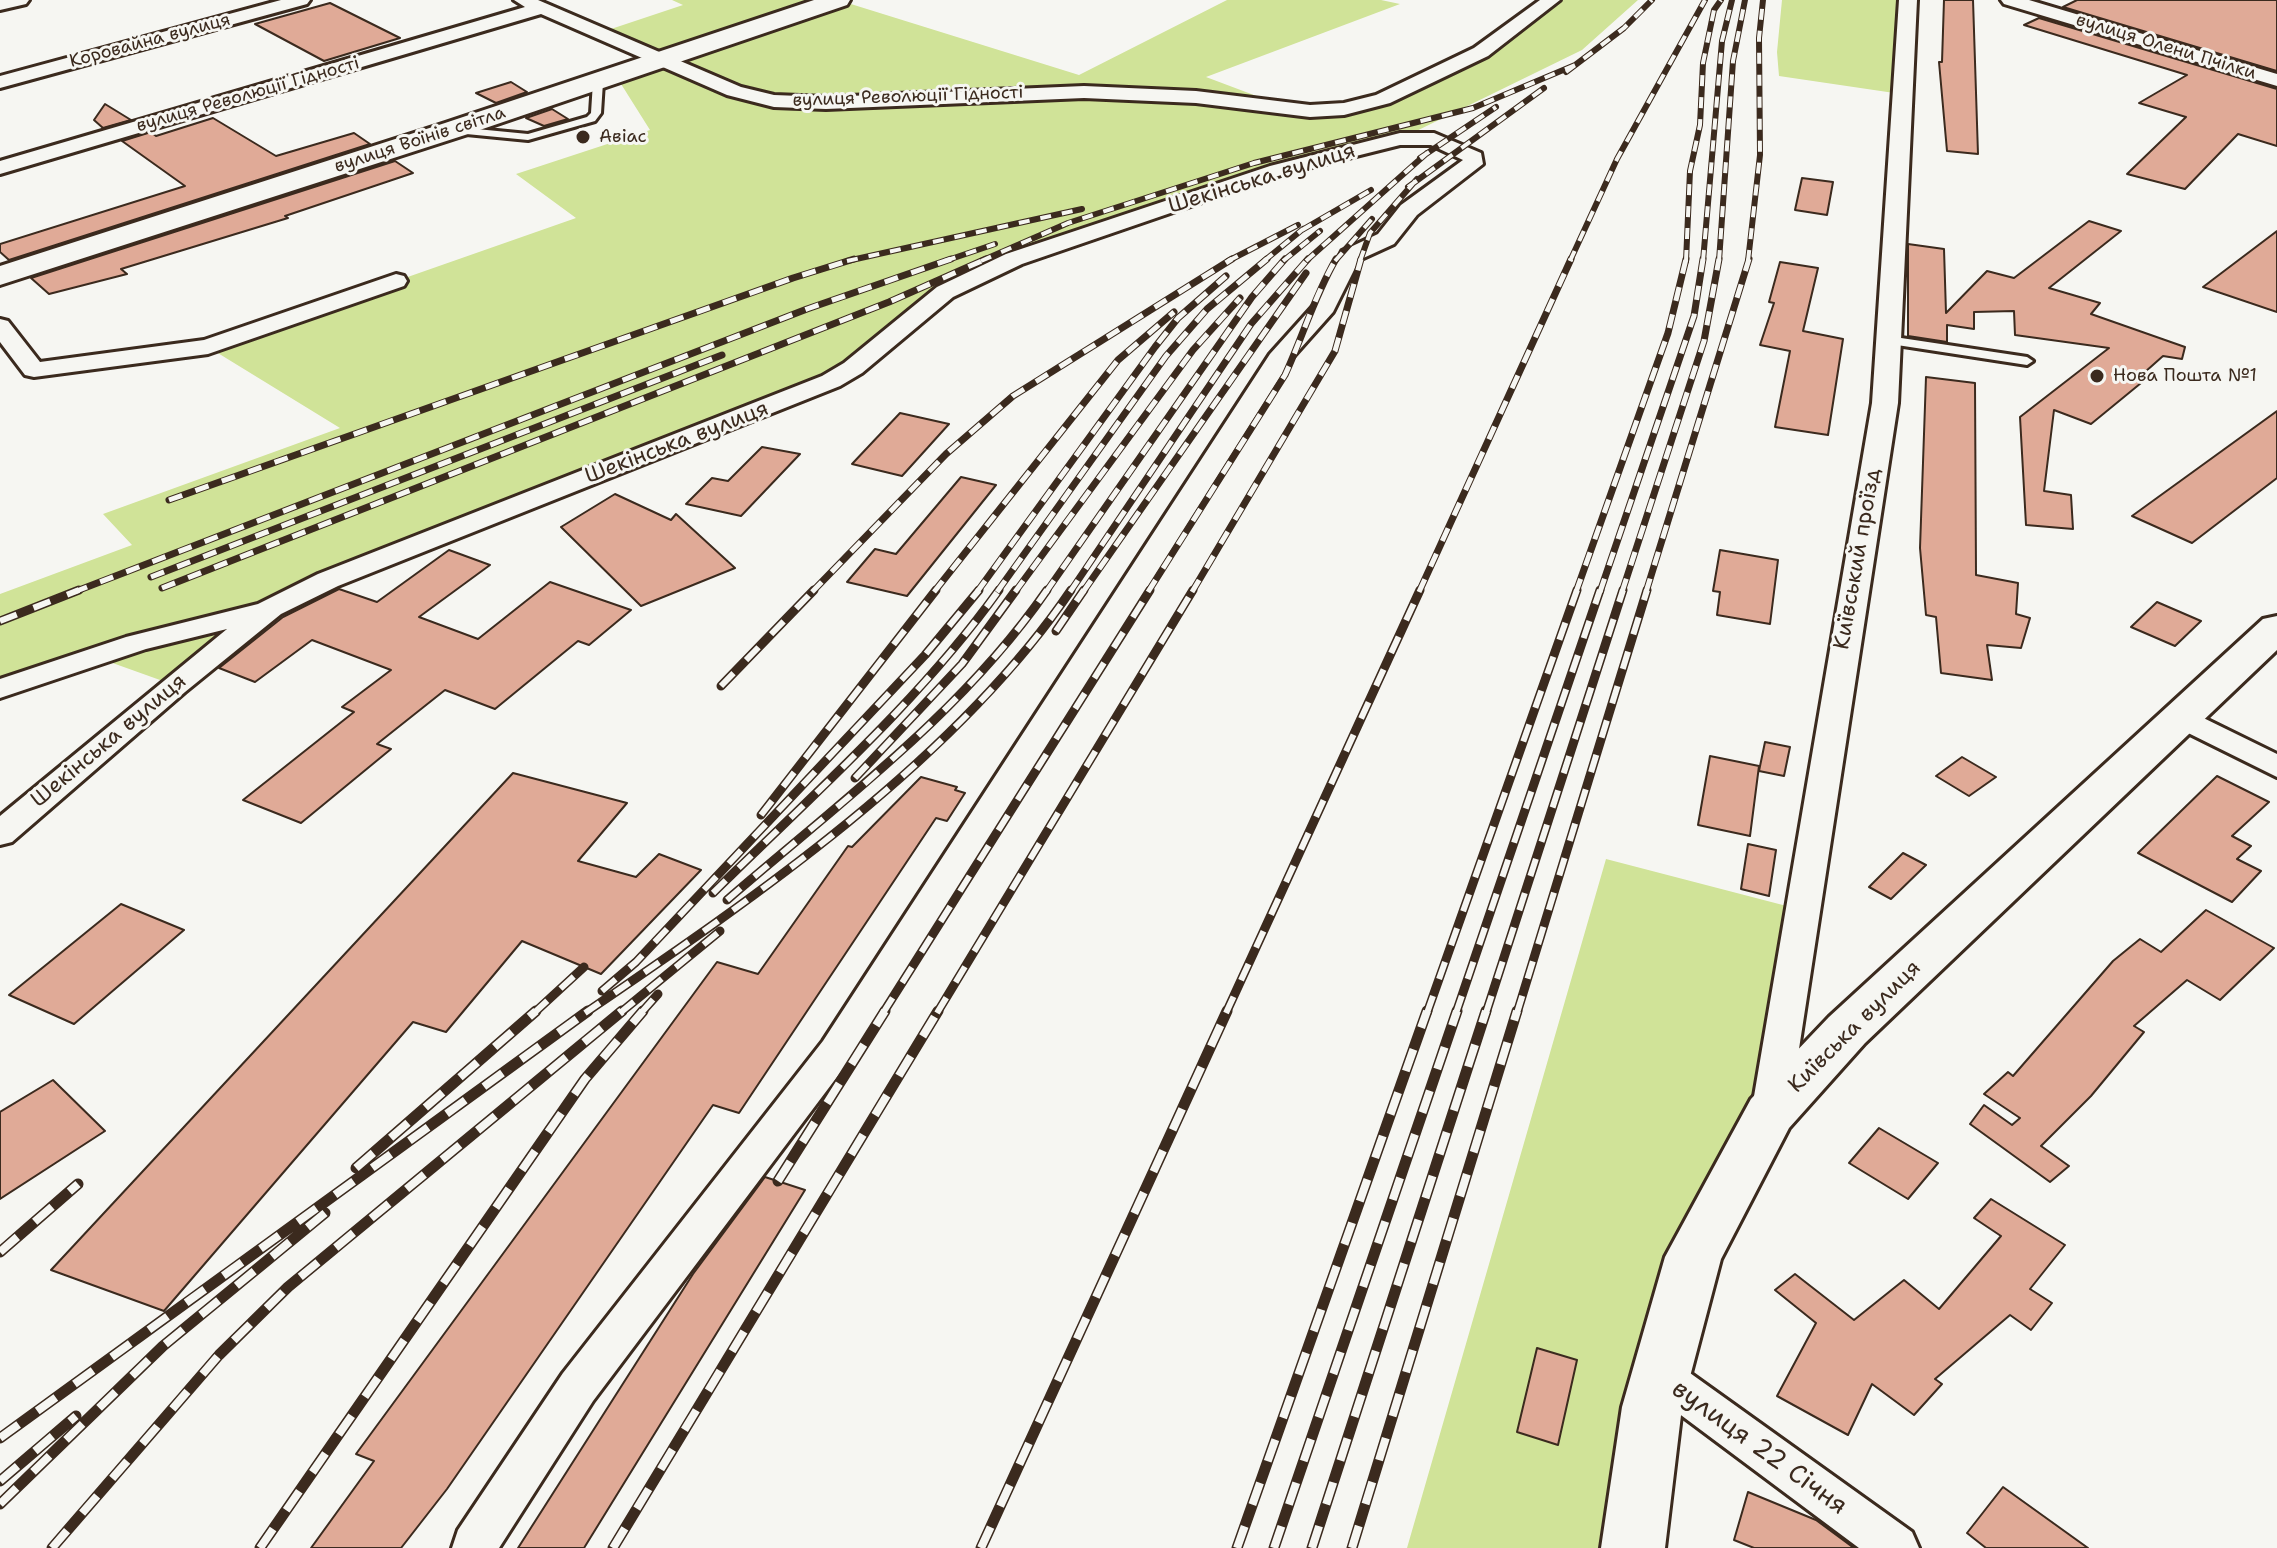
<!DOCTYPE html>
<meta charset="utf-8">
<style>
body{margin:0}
canvas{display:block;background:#f6f6f2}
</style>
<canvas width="2277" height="1548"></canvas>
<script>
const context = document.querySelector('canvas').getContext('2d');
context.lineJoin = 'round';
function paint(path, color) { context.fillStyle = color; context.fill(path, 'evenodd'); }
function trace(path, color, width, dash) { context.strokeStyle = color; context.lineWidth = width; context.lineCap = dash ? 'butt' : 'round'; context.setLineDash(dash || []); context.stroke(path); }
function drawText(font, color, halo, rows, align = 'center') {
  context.font = font + ' "Shantell Sans",sans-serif'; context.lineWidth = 6; context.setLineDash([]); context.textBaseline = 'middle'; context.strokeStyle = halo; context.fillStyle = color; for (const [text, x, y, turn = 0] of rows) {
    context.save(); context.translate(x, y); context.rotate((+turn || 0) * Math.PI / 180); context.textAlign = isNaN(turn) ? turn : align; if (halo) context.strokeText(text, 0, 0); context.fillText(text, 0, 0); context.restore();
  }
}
const green = new Path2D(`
 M 672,0 L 838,0 L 1079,75 L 1227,0 L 1381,0 L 1400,4 L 1206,77 L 1291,109 L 1344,109 L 1481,52 L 1551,0 L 1638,0 L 1582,50 L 1400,139 L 1277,170 L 945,292 L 853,368 L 328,580 L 174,685 L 93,656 L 0,696 L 0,594 L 132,545 L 103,514 L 340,428 L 208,347 L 576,218 L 516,174 L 650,130 L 616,76 L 660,61 L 599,33 L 683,5 Z
 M 1782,0 L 1908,0 L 1901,94 L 1779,76 L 1777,52 Z
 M 1606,859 L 1802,910 L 1770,1114 L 1693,1257 L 1633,1548 L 1407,1548 Z`);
const building = new Path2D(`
 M 1944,0 L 1973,0 L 1978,154 L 1947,151 L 1939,62 L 1942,62 Z
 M 2077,0 L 2277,0 L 2277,71 L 2063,7 Z
 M 330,3 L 400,38 L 324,61 L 255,24 Z
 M 2039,18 L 2277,89 L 2277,146 L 2238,134 L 2185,189 L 2127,174 L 2186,117 L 2139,103 L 2187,75 L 2024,25 Z
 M 511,82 L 527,92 L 496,103 L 476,93 Z
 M 105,104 L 131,120 L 103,128 L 94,120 Z
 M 552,109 L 568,119 L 544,126 L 526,118 Z
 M 213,118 L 276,156 L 354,133 L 370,144 L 9,260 L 0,252 L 0,244 L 185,186 L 122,141 L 151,132 L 156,136 Z
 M 395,161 L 413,173 L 285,216 L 288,218 L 121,269 L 127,274 L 49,294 L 31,278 Z
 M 1802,178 L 1833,182 L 1827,215 L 1795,210 Z
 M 2089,221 L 2121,231 L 2049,288 L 2100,303 L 2091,314 L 2185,347 L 2182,359 L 2163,356 L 2145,372 L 2152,374 L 2091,424 L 2054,410 L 2044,491 L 2071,495 L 2073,529 L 2026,525 L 2020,417 L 2109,348 L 2015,335 L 2014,311 L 1974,312 L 1974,329 L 1947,325 L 1947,342 L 1908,336 L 1908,244 L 1944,249 L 1946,313 L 1987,271 L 2014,278 Z
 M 2277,231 L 2277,312 L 2203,287 Z
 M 1780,262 L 1818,268 L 1803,331 L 1843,339 L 1828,435 L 1775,427 L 1790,351 L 1760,345 L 1774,303 L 1769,302 Z
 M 1926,377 L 1975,383 L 1976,575 L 2018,583 L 2016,614 L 2030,618 L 2021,648 L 1987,645 L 1992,680 L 1941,673 L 1936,617 L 1926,615 L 1920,548 Z
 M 2277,411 L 2277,478 L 2192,543 L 2132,516 Z
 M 900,413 L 949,424 L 902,476 L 852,464 Z
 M 762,447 L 800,454 L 741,516 L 686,504 L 712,478 L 728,481 Z
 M 961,477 L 996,485 L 907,596 L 847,582 L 875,549 L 896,554 Z
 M 615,494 L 671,520 L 676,514 L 735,568 L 641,606 L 561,527 Z
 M 449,550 L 490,565 L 419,617 L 478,639 L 550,582 L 631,610 L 589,645 L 578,641 L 495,709 L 445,690 L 377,744 L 391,749 L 301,823 L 243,800 L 354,712 L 342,707 L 391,670 L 312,640 L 255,682 L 219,668 L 283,617 L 339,589 L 377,602 Z
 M 1720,550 L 1778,560 L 1770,624 L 1717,615 L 1720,592 L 1713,591 Z
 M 2157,602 L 2201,621 L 2175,646 L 2131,627 Z
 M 1765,742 L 1790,747 L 1784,776 L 1759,771 Z
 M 1710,756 L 1759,766 L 1750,836 L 1698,825 Z
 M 1962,757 L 1996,777 L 1969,796 L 1936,776 Z
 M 513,773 L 627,803 L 578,861 L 636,877 L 659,854 L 701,870 L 601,974 L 522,941 L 446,1032 L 413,1022 L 164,1311 L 51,1270 Z
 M 2217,776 L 2269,802 L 2232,836 L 2251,846 L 2237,859 L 2261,871 L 2232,902 L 2138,853 Z
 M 921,777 L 957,787 L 955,790 L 965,793 L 947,821 L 936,818 L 739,1113 L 713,1105 L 447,1489 L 401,1548 L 311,1548 L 374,1461 L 356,1454 L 717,962 L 758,974 L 848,846 L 852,847 Z
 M 1748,844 L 1776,850 L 1769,896 L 1741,889 Z
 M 1903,853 L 1926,865 L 1891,899 L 1869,887 Z
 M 121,904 L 184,930 L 74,1024 L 9,995 Z
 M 2206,910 L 2274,948 L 2220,1000 L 2187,980 L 2134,1026 L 2144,1032 L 2091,1096 L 2041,1146 L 2069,1166 L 2050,1182 L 1970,1124 L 1984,1105 L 2012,1125 L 2020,1118 L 1984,1094 L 2008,1072 L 2013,1076 L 2113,961 L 2140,939 L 2161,952 Z
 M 53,1080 L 105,1131 L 0,1199 L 0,1112 Z
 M 1879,1128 L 1938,1163 L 1908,1199 L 1849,1163 Z
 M 765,1177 L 805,1190 L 584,1548 L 518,1548 L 693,1274 Z
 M 1991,1199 L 2065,1245 L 2030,1289 L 2052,1303 L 2031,1330 L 2010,1315 L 1935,1379 L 1942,1384 L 1914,1415 L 1872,1384 L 1848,1435 L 1777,1396 L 1816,1323 L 1775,1290 L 1795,1274 L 1854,1320 L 1904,1280 L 1939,1309 L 2001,1236 L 1974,1218 Z
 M 1537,1348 L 1577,1360 L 1558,1445 L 1517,1432 Z
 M 2003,1487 L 2088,1548 L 1986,1548 L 1967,1533 Z
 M 1748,1492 L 1816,1520 L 1854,1548 L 1754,1548 L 1734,1540 Z`);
const lane = new Path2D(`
 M 598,79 L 603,82 L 601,113 L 595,121 L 528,140 L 456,133 L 451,130 L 456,127 L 528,134 L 587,117 L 591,113 L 593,82 Z
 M 1888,336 L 2027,357 L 2033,361 L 2027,365 L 1884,343 L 1884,337 Z`);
const street = new Path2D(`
 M 0,0 L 29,0 L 26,4 L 0,10 Z
 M 281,0 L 310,0 L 307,4 L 0,88 L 0,76 Z
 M 514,0 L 538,0 L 741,87 L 774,95 L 826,97 L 1084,86 L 1196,91 L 1310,105 L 1344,103 L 1376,95 L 1474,48 L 1540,0 L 1560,0 L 1488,56 L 1390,103 L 1344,115 L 1310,117 L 1196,103 L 1084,98 L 826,109 L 774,107 L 727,95 L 541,14 L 0,174 L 0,161 L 525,7 Z
 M 1899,0 L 1917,0 L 1898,403 L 1789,1114 L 1784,1125 L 1770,1129 L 1756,1125 L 1751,1114 L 1872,403 Z
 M 2001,0 L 2029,0 L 2277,74 L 2277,86 L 2004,4 Z
 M 1400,133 L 1434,133 L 1481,153 L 1483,164 L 1417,215 L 1394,244 L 1359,260 L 1333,312 L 1292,358 L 849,1061 L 593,1401 L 499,1548 L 452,1548 L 458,1530 L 563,1373 L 823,1041 L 1270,354 L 1315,304 L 1342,251 L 1378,234 L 1401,205 L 1463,160 L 1431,145 L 1400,145 L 1284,174 L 1022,264 L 953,297 L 862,373 L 840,386 L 338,586 L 281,614 L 185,692 L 12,842 L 0,845 L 0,816 L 227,629 L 146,649 L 0,698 L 0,679 L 126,637 L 258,604 L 318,574 L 822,376 L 844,363 L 937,287 L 1006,254 L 1270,166 Z
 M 396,274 L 404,276 L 407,281 L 404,286 L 208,354 L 34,377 L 25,375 L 0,342 L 0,319 L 8,321 L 40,362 L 204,340 Z
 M 2181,707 L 2277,754 L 2277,777 L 2170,724 L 2166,717 L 2170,710 Z
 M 1661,1357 L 1676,1363 L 1912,1532 L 1919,1548 L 1859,1548 L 1646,1389 L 1639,1376 L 1646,1363 Z`);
const secondary = new Path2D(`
 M 814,0 L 850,0 L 847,5 L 465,135 L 0,285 L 0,266 L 445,123 Z
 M 2277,616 L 2277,650 L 1865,1043 L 1789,1128 L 1721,1259 L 1682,1407 L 1665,1548 L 1601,1548 L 1622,1407 L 1665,1257 L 1751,1099 L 1829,1017 L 2263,619 Z`);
const railFar3 = new Path2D(`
 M 1566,72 L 1624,28 L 1652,0
 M 1420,158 L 1496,107
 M 1408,187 L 1544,88
 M 1302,230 L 1371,190
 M 847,261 L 1082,209
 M 945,261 L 995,244
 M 981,261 L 1068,223 L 1254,163 L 1473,108 L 1575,65
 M 1228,261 L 1298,225
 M 1264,261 L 1303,229
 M 1283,261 L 1320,231
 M 1306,261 L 1427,153
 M 1335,261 L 1372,219
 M 1360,261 L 1370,233 L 1417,179
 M 1570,261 L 1617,159 L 1705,0
 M 1686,261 L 1690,171 L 1700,125 L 1703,63 L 1714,10 L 1721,0
 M 1703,261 L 1722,41 L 1732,0
 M 1719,261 L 1733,61 L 1745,0
 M 1748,261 L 1760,155 L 1759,38 L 1763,0`);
const railFar2 = new Path2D(`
 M 169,500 L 793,278 L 854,259
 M 151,577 L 722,355
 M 162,588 L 889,302 L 986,259
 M 74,592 L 807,309 L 951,259
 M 812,592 L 946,454 L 1013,396 L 1232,259
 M 934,592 L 1118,360 L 1174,312
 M 977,592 L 1155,347 L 1178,318 L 1226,276
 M 997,592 L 1166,356 L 1207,309 L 1267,259
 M 1015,592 L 1193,350 L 1240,298
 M 1046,592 L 1252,297 L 1285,259
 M 1070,592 L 1251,324 L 1308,259
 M 1083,592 L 1306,273
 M 1148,592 L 1285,375 C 1303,336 1314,297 1336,259
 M 1192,592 L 1335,351 L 1361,259
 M 1419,592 L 1571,259
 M 1576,592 L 1668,333 L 1686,259
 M 1600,592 L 1694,316 L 1703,259
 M 1622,592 L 1704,341 L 1719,259
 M 1646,592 L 1749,259`);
const railFar1 = new Path2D(`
 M 0,621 L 79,590
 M 1056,631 L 1084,590
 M 721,686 L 814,590
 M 855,778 L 962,664 L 1016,590
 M 761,815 L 936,590
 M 713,893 C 811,796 918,703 999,590
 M 727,900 C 839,803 962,713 1047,590
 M 602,991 L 636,962 L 925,655 L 979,590
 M 534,1013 L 584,967
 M 585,1013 C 753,899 956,760 1071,590
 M 620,1013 L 720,931
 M 641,1013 L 658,994
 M 883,1013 L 1150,590
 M 937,1013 L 1193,590
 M 1226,1013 L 1420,590
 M 1427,1013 L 1577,590
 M 1456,1013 L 1600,590
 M 1486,1013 L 1623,590
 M 1517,1013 L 1647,590`);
const rail = new Path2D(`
 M 356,1168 L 536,1011
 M 778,1181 L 885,1011
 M 0,1252 L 78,1184
 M 0,1438 L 588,1011
 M 0,1481 L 76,1416
 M 0,1504 L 163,1346 L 325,1213
 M 52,1548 L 219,1355 L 288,1287 L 622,1011
 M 260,1548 L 585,1079 L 643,1011
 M 613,1548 L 938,1011
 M 981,1548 L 1227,1011
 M 1237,1548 L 1427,1011
 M 1274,1548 L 1457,1011
 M 1312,1548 L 1486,1011
 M 1352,1548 L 1517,1011`);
const markers = [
 [583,137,8,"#3b2a1e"],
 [2097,376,8,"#3b2a1e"]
];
const farStreetnames = [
 ["Коровайна вулиця",150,41,-15],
 ["вулиця Олени Пчілки",2166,47,17],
 ["вулиця Революції Гідності",248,95,-16],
 ["вулиця Революції Гідності",908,97,-2],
 ["вулиця Воїнів світла",420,140,-18]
];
const farPoinames = [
 ["Авіас",599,137],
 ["Нова Пошта №1",2113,376]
];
const streetNames = [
 ["Шекінська вулиця",1262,179,-17],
 ["Шекінська вулиця",677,443,-21],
 ["Київський проїзд",1858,559,-80],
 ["Шекінська вулиця",109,741,-40],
 ["Київська вулиця",1855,1027,-45]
];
const nearStreetnames = [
 ["вулиця 22 Січня",1759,1448,36]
];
paint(green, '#d0e398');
paint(building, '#e0aa97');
trace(building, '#3b2a1e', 2);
trace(lane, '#3b2a1e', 6);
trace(street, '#3b2a1e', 6);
trace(secondary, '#3b2a1e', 6);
paint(lane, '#f6f6f2');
paint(street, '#f6f6f2');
paint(secondary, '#f6f6f2');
trace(railFar3, '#3b2a1e', 6);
trace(railFar2, '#3b2a1e', 7);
trace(railFar1, '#3b2a1e', 9);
trace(rail, '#3b2a1e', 11);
trace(railFar3, '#f6f6f2', 4, [11]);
trace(railFar2, '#f6f6f2', 5, [14]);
trace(railFar1, '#f6f6f2', 6, [18]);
trace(rail, '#f6f6f2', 8, [23]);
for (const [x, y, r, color] of markers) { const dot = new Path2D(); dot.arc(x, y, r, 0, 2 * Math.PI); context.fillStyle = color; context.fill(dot); trace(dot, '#f6f6f2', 3); }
drawText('18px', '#3b2a1e', '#f6f6f2', farStreetnames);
drawText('18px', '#3b2a1e', '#f6f6f2', farPoinames, 'left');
drawText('22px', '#3b2a1e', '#f6f6f2', streetNames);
drawText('26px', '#3b2a1e', '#f6f6f2', nearStreetnames);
</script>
